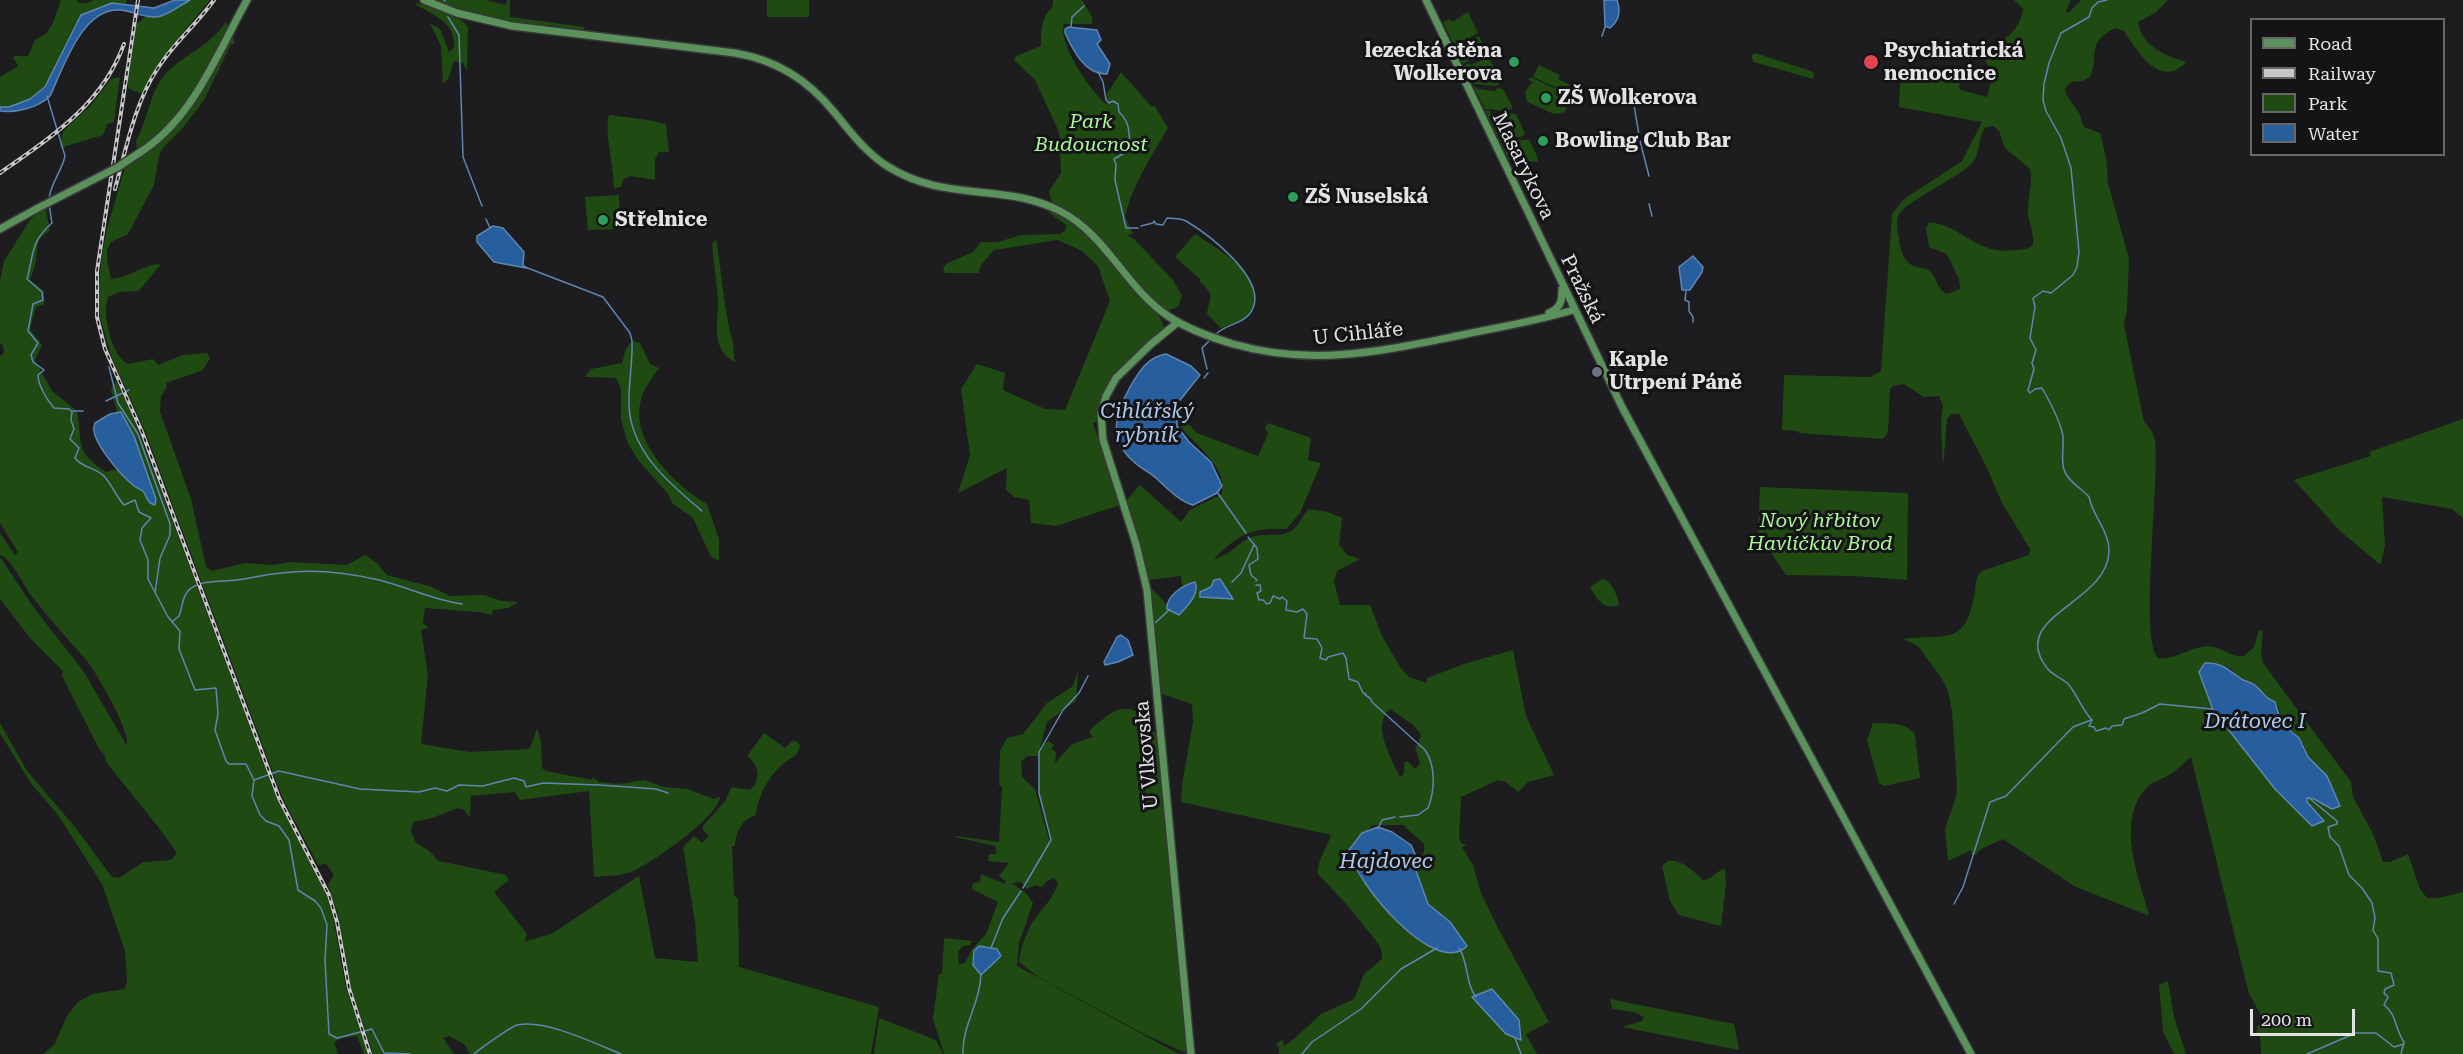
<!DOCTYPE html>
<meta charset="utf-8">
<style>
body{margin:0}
#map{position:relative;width:2463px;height:1054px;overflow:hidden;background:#1d1c1f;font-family:"Roboto Serif",serif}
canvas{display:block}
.legend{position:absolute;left:2250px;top:18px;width:195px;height:138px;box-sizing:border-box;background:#141316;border:2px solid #676668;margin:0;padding:8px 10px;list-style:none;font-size:18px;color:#e3e2e4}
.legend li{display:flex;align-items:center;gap:12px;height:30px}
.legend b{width:30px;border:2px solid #676668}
.scale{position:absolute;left:2250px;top:1009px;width:105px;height:27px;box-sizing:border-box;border:3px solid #e3e2e4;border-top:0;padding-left:8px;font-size:18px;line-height:21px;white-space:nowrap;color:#e3e2e4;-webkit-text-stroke:4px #141316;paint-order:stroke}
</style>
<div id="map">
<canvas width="2463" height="1054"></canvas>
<ul class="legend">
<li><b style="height:8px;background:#5b915a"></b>Road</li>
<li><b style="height:8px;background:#c7c6c8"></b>Railway</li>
<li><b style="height:16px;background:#1f4b13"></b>Park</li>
<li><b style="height:16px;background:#265e9e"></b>Water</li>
</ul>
<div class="scale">200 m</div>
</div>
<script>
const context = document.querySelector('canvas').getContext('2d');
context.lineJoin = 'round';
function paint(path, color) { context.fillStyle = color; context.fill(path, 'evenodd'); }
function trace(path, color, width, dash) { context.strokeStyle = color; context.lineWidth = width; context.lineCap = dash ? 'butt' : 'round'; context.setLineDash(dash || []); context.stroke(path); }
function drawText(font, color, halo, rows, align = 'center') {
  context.font = font + ' "Roboto Serif",serif'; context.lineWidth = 6; context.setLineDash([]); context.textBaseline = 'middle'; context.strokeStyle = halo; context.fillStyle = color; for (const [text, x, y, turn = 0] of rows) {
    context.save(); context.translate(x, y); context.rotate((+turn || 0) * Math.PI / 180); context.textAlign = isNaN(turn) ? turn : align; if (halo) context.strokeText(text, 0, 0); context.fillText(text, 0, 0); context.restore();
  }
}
const green = new Path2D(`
 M 61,0 L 77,0 L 79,3 L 86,3 L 94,0 L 127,0 L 126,4 L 112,3 L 76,23 L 45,87 L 30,99 L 9,107 L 0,107 L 0,77 L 17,67 L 18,65 L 13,58 L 15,56 L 28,56 L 35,40 L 46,34 L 53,23 Z
 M 190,0 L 210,0 L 158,63 L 142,94 L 129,89 L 127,81 L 136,25 L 146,16 L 160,17 Z
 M 431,0 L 486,0 L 506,5 L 507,0 L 510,0 L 510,17 L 585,27 L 583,31 L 550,25 L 527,26 L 483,17 Z
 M 767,0 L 809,0 L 809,17 L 767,17 Z
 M 1053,0 L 1082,0 L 1092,17 L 1092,24 L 1064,24 C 1057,43 1093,95 1108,105 L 1105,97 L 1121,72 L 1152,107 L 1154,105 L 1168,128 C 1152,156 1132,185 1125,217 L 1133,234 L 1127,235 L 1135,240 L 1173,280 L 1182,296 L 1178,307 L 1166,311 C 1121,275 1109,230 1052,203 L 1049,191 L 1061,173 L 1059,132 L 1035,80 L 1014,60 L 1016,56 L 1041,46 C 1041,29 1041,19 1053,6 Z
 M 2014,0 L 2071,0 L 2066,12 L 2068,13 L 2081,0 L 2168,0 L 2155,13 L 2138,22 C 2141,46 2166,56 2186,62 C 2160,90 2137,51 2124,31 L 2115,28 C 2085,43 2100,54 2090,77 L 2082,81 L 2071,82 L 2065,89 L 2066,94 L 2079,113 L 2084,127 L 2100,133 L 2106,157 L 2108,183 L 2129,259 L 2127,309 L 2124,325 L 2144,422 C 2150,428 2154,433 2155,441 C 2160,479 2139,640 2158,658 C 2176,660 2190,647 2208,646 C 2221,646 2230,658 2244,656 L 2254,647 L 2259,630 L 2263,631 L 2261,651 L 2263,663 L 2351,782 L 2353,797 L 2373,834 L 2383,862 L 2390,862 L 2408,854 L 2420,889 L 2427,898 L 2438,898 L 2463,892 L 2463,1054 L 2261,1054 L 2260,1034 L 2256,1033 L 2258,1025 L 2261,1025 L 2264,1020 L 2249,994 L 2191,757 C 2183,763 2177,770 2169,775 C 2163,779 2154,781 2148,786 C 2115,820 2138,875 2149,914 L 2147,915 L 2076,887 L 2003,839 L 1981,849 L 1975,855 L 1971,854 L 1971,850 L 1948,861 L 1945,829 L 1956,797 L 1957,785 L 1952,711 L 1948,691 L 1942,679 L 1918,646 L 1903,639 C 1945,633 1965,649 1975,592 C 1976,584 1975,577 1982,571 L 2029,555 L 2030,549 L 2002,503 L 1987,468 L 1959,414 L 1951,414 L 1947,419 L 1943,468 L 1941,423 L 1943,405 L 1939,396 L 1924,397 L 1904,384 L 1893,386 L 1890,389 L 1888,432 L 1883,439 L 1799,433 L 1798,431 L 1782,430 L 1784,375 L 1870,377 L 1881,371 L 1892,214 L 1904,199 L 1962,161 L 1982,122 L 1899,107 L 1901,67 L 1957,78 L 1960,80 L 1959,87 L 1961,90 L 1987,97 C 1991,83 1995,73 1985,61 L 1986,51 C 2002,42 2021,30 2023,9 ZM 1993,126 L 1999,131 L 2005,148 L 2030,169 C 2033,184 2028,195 2028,209 C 2027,220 2034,231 2033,244 C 2029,250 2023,249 2016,250 C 1976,256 1964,226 1929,222 L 1926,228 L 1929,247 L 1947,254 L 1959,279 L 1960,289 L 1947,294 C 1936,290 1938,276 1928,270 C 1923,267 1915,268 1910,264 C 1903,259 1900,248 1899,239 C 1898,233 1896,223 1898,216 C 1904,201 1960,178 1973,162 C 1981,152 1977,137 1986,127 ZM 2205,663 L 2220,664 L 2231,669 L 2239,678 L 2256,684 L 2264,697 L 2272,700 L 2278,706 L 2281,723 L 2286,729 L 2293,731 L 2303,743 L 2308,757 L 2327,776 L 2340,806 L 2319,803 L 2309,797 L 2307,798 L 2307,802 L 2322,818 L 2292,807 L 2275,789 L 2213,710 L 2199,672 Z
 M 417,3 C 431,8 460,14 468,27 L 467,70 L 463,63 L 454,61 L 448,79 L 443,84 L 441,46 L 430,23 L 440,29 L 449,52 L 454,48 C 456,22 434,16 415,4 Z
 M 1468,12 L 1478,33 L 1457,45 L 1479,36 L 1486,51 L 1463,64 L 1443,22 L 1450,19 L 1452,22 Z
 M 226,22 L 228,26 C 209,61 178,136 137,148 L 136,141 C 147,122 150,93 163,77 C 181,55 210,47 226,22 Z
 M 231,36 L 234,39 L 234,44 L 231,44 L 204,100 L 182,129 L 162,149 L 159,156 L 154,185 L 128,234 L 111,242 L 107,250 L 107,260 L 111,279 C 129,278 144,264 161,264 L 139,291 L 119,292 L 108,297 C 102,313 111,356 128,364 L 153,359 L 158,365 L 183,355 L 207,353 L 210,358 L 203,370 L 166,383 L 167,387 L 161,396 L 160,412 L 191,499 L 206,567 L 212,571 L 245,563 L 271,565 L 290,562 L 347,565 L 365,555 L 377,563 L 387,575 L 432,587 L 450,596 L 484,595 L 502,601 L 519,602 L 508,608 L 493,610 L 492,615 L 479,612 L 425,608 L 423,623 L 429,628 L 421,630 L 428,675 L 421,744 L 470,752 L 528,749 L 531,746 L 537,728 L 541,742 L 542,768 L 546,771 L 592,780 L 593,777 L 599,782 L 619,784 L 644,780 L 664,787 L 687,789 L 714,799 L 720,797 C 718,817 651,864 631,872 C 620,876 606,876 594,877 L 589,791 L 520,800 L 515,792 L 471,796 L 470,818 L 464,810 L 458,808 L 432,818 L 413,822 L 411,832 L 416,843 L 428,850 L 439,861 L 506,875 L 509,880 L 494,892 L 527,934 L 524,942 L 553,933 L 639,876 L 655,958 L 698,962 L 695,922 L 683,847 L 694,836 L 702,843 L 709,836 L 703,830 L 703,826 L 726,800 L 731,787 L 750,790 C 762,779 759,765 747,756 L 764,733 L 785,748 L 792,741 L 798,742 L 800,746 C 797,757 792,757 784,763 C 770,774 757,797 756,815 C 741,820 736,832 735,846 L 732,846 L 734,895 L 738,899 L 739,966 L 736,966 L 879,1007 L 871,1054 L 470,1054 L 464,1044 L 449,1036 L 443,1038 L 454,1054 L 373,1054 L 351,987 L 337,911 L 328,885 L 334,875 L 326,864 L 318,865 L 282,797 L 145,431 L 111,356 L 100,317 L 98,296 L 102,254 L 107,229 L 125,167 L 156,146 L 183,118 L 200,93 Z
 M 1755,53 L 1811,71 L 1814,74 L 1813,79 L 1754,62 L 1751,56 Z
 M 1488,56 L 1501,81 L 1497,86 L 1473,84 L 1464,66 L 1469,63 L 1471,65 L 1482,60 L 1481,57 Z
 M 1539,65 L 1560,75 L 1558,79 L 1573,86 L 1570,94 L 1533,77 Z
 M 120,77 L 114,122 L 107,124 L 103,135 L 60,148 L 63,131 L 91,105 L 111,79 Z
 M 1530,77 L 1570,95 L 1565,112 L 1554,114 L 1527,102 L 1525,91 L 1533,82 L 1529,80 Z
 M 1473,85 L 1478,89 L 1496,91 L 1497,88 L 1503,89 L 1513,108 L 1508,111 L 1485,109 Z
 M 1485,110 L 1490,111 L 1491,115 L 1508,116 L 1509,113 L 1516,114 L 1525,134 L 1521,137 L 1497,135 Z
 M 609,115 L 648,120 L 666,124 L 669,152 L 659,152 L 655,159 L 655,180 L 630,176 L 623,180 L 621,187 L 614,188 C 614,168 604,131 609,115 Z
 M 1498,136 L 1501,136 L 1502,140 L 1529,140 L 1537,156 L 1538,162 L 1509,160 Z
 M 619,195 L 620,229 L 588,230 L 585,197 Z
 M 46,210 L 50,231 C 35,239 38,246 36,260 C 35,267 32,274 30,280 L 44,291 L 44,304 L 36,307 L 30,329 L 42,345 L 35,360 L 52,391 L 77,411 C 83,444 74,451 106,472 L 118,469 L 135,487 L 143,491 L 146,497 L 156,499 L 134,436 L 121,413 L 117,412 L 111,389 L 116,381 L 131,411 L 277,799 L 327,896 L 334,922 L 346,988 L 368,1054 L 364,1054 L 357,1036 L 343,1038 L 334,1042 L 338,1054 L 43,1054 L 54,1045 L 67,1016 L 78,1002 L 92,994 L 125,989 L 127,981 L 125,951 L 102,884 L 58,815 L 30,782 L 0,733 L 0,723 L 27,771 L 75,827 L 112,877 L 119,878 L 143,862 L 171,860 L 177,853 L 159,828 L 106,762 L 105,755 L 99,749 L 62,676 L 63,671 L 30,638 L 0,599 L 0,557 L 34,608 L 84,672 L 127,746 C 131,732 97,674 87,661 C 69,640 50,620 33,598 C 23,586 14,561 0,555 L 0,533 L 15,555 L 18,552 L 0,523 L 0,356 L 4,353 L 3,345 L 0,344 L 0,282 L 4,261 L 30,220 L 40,211 Z
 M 1048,212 C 1078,210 1117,270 1135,291 C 1146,303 1159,311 1164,327 L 1162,331 L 1121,368 L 1098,421 L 1093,423 L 1120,505 L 1056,526 L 1031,523 L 1029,500 L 1014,497 L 1006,490 L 1007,468 L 958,493 L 970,455 L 961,389 L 977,364 L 1005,373 L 1003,390 L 1045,409 L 1065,410 L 1110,301 L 1098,266 L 1082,251 L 1058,240 L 994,250 L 982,264 L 978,273 L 945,273 L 943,269 L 946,264 L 973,252 L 981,242 L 998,242 L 1021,235 L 1060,234 L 1065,231 L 1066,225 Z
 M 1195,234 C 1215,247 1258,271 1254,300 C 1253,308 1250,315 1243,319 C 1237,323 1228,325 1221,328 L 1207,314 C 1209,295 1217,297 1199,281 L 1200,279 L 1175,257 Z
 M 716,239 C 722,273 723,305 732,339 C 734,345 733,353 735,362 C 709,349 719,321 718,299 C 716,281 714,262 712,244 Z
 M 632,341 L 640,343 L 650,364 L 659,368 C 652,378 644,388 641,400 C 629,441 676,486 707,504 L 719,539 L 719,561 L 711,557 L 693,518 L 672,503 L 668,494 L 639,461 L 628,444 L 621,420 L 621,389 L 616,378 L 585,377 L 591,369 L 622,363 L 626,349 Z
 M 2463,419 L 2463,518 L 2452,509 L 2382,497 L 2385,545 L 2381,564 L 2378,563 L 2340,531 L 2294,480 L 2371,456 L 2369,452 Z
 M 1185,420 L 1197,433 L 1258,456 L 1268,434 L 1265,428 L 1268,423 L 1311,438 L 1308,460 L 1321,463 L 1300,513 L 1286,529 C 1252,527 1237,535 1214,559 C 1231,556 1239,540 1255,536 C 1267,533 1280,538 1291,531 C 1300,525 1302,515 1309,509 L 1328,512 L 1342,518 L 1339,547 L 1341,546 L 1347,555 L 1360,559 L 1337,571 L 1334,581 L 1340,605 L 1370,605 L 1382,636 L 1400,667 L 1409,677 L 1427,683 L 1427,678 L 1464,664 L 1513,650 L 1526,716 L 1554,775 L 1528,782 L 1518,792 L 1506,782 L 1498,780 L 1461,797 L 1459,837 L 1462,844 L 1467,845 L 1462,847 L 1473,865 L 1481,893 L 1499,930 L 1549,1022 L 1526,1034 L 1537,1054 L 1279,1054 L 1279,1046 L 1275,1045 L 1283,1039 L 1284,1046 L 1295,1038 L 1321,1014 L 1354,999 L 1364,974 L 1382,959 L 1381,949 L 1377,942 L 1348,906 L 1318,874 C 1317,860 1327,848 1331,835 L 1181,802 L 1183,779 L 1193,722 L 1192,704 L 1162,694 L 1151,588 C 1161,598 1168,607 1179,615 L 1191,601 L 1196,591 L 1192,582 L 1182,586 L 1181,576 L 1148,580 L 1138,539 L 1125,502 L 1140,485 L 1181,522 L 1190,510 L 1222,494 C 1227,465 1196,447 1181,427 ZM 1390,709 L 1412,724 L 1421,734 L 1418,745 L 1415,746 L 1420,764 L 1415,769 L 1407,761 L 1404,763 L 1404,774 L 1400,777 C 1391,757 1371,726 1390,709 ZM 1373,825 L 1403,825 L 1424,844 L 1424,852 L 1415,868 L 1428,904 L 1450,922 L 1467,946 L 1450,953 L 1413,936 L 1395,919 L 1360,874 L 1351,860 L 1351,846 ZM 1492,989 C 1504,1004 1525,1019 1521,1040 L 1506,1034 L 1473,997 Z
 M 1760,487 L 1907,493 L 1908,495 L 1907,580 L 1855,576 L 1786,575 L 1758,533 Z
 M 1602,579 C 1612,581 1617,595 1619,604 L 1617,606 C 1602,609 1598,600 1591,589 L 1590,587 Z
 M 1078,670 L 1076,701 L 1047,722 L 1040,748 L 1048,741 L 1054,745 L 1051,749 L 1056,752 L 1055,763 L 1072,744 L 1093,737 L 1089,732 C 1094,725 1101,721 1107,716 C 1131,699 1145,715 1156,735 L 1188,1054 L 1146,1035 L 1038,977 L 1019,962 C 1020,948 1028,927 1037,916 C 1045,905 1054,897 1058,883 L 1054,878 L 1047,881 L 1042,887 L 1036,885 L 1027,889 L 1021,882 L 1011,883 L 1026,893 L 1033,903 L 1019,943 L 1017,966 L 1179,1054 L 944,1054 L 933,1019 L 939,974 L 942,974 L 944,938 L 972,941 L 970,945 L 963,946 L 958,951 L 959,964 L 965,963 L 972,949 L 986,934 L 998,902 L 972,889 L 973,883 L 980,882 L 981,874 L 1005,884 L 1005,881 L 999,876 L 1009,863 L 988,861 L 989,854 L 996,854 L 996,846 L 955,837 L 956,836 L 999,842 L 1002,787 L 999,785 L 1000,751 L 1007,738 L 1023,734 L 1047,703 L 1073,686 ZM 1027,756 L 1038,756 L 1038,792 L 1050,837 L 1049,847 L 1049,839 L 1035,789 L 1022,777 L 1021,762 Z
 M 1873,723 C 1887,724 1907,721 1915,735 L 1920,778 L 1884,786 L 1879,783 L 1867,740 Z
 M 1668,861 C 1682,859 1694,872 1703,880 C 1712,880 1718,869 1725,869 L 1726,884 L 1721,926 L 1679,915 L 1670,901 L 1662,866 Z
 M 2168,981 L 2174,1017 L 2186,1054 L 2174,1054 L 2163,1031 L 2159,985 Z
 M 1610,999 L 1734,1024 L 1739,1050 L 1622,1027 L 1642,1021 L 1644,1017 L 1634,1012 L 1612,1009 Z
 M 879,1018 L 936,1040 L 943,1054 L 874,1054 Z`);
const water = new Path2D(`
 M 175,0 L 190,0 C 181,5 171,13 161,16 C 148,20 133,11 120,10 C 82,7 63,69 50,96 C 38,108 16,113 0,111 L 0,107 L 9,107 L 30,99 L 45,87 L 81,15 L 112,3 L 154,8 Z
 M 1604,0 L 1617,0 C 1621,11 1620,20 1610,28 L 1605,26 Z
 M 1068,27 L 1097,30 L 1101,40 L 1097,44 L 1110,64 L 1107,74 C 1085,75 1073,50 1065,33 L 1065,29 Z
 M 493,226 L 503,228 L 524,252 L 523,265 L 526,268 L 494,262 L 477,242 L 477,236 Z
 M 1693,256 L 1703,267 L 1702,272 L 1690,290 L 1682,290 L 1679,267 Z
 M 1166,354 L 1191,366 L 1200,375 L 1177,404 L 1177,426 L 1189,442 L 1211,462 L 1222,486 L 1217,493 L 1193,505 C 1179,501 1167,488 1156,478 C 1149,472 1140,468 1133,461 C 1107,438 1116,412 1130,387 C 1139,372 1147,357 1166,354 Z
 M 121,412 L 134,436 L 156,499 L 155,505 L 150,503 C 147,500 145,494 143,491 C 140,489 137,488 134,486 C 122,476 87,438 95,423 L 110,414 Z
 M 1220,579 L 1233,599 L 1200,597 L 1200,592 L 1211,587 L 1214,580 Z
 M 1195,582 C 1200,595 1187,606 1179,615 L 1167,609 C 1166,596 1183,585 1195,582 Z
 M 1121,635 L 1128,640 L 1133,655 L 1118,662 L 1105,665 L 1104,662 L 1117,637 Z
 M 2205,663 C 2221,662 2227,669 2240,678 C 2245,682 2253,682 2257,687 C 2267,696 2262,696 2275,702 L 2281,723 L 2299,738 L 2308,757 L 2327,776 L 2340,806 L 2332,809 L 2314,799 L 2307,798 L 2307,802 L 2324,821 L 2312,826 L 2275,789 L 2213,710 L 2199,672 Z
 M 1378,827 L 1392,832 L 1411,845 L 1416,856 L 1415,868 L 1428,904 L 1450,922 L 1467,946 C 1435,979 1354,881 1349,850 L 1362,833 Z
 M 979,946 L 997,949 L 1001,956 L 981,975 L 973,965 L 974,951 Z
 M 1492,989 L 1519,1020 L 1521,1040 L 1506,1034 L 1472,997 Z`);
const stream = new Path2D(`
 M 444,0 L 445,1
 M 2107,0 L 2098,2 L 2092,8 L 2089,17 L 2061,33 L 2049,63 L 2044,84 L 2043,100 L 2046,111 L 2061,138 L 2071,168 L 2079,252 L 2077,267 L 2073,275 L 2051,293 L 2043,291 L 2033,298 L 2035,307 L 2030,338 L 2036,350 L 2032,363 L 2034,369 L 2028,390 L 2030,393 L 2035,389 L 2042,388 C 2050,402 2060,420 2063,436 C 2064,448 2060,464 2066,474 C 2072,484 2081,488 2089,497 C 2093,517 2110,532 2109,552 C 2107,604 2007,616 2047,668 C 2053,676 2063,678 2069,685 C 2078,696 2082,710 2092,720 L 2089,726 L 2094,727 L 2096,731 L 2106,728 L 2109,730 L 2112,726 L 2122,725 L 2124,719 L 2142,713 L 2160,704 L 2212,709
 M 448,17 L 459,35 L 463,157 L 482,206
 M 1071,27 L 1072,17 L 1084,6
 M 1602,36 L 1605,27
 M 1098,72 L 1103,82 L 1106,100 L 1109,103 L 1113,101 L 1118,104 L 1119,112 C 1131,123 1129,135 1130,150 L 1114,159 L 1116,164 L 1115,180 L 1126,228 L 1138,228
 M 1622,92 L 1632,99 L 1634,105 L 1640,141 L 1649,176
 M 47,96 L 65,156 C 62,171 50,184 49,199
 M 49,204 L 52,223 C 30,242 34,254 27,279 L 42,292 L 43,300 L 33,304 L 28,331 L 38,343 L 31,355 L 33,362 L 44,370 L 38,375 C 38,385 47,400 54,408 L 69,409 L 72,412 L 71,420 L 74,429 L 70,439 L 79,448 L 75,458 C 82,468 95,467 104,476 C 112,485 116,496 124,505 L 135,500 L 139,512 L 151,518 L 142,528 L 140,540 L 148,560 L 148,579 L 168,617 L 180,631 L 179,649 L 195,690 L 216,688 L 218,714 L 215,730 L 226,761 L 229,764 L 246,764 L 254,780 L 252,796 L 260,815 L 266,821 L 279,826 L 289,840 L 298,890 L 315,901 L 321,908 L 327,925 L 325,960 L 329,1034 L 337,1038 L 372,1029 L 384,1053 L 410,1054
 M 1649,204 L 1652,216
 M 486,219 L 490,228
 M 1141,226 L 1153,223 L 1154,221 L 1156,224 L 1163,225 L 1167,218 C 1174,219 1180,218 1186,221 C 1208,234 1266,278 1253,308 C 1246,325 1227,323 1216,334
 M 525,267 L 603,297 L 630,333 L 632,341 C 633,363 628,384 629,406 C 631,452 670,484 702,511
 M 1686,291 L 1685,300 L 1689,302 L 1689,311 L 1693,317 L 1693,322
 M 109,367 L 118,403 L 138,434 L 170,524 L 170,535 L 160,558 L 155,593
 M 1207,369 L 1202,348 L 1210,340
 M 1204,378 L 1208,373
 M 106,401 L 129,390
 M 73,411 L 83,411
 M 1217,492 L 1246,533
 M 1248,537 L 1257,548 L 1258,559 L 1249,565 L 1251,575 L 1257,580 L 1256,581
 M 1232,582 L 1241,573 L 1254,545
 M 1256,585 L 1260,585 L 1261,591 L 1257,593 L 1259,600 L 1263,600 L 1267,604 L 1270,603 L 1273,596 L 1280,599 L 1282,597 L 1287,601 L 1286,610 L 1297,612 L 1303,609 L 1307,614 L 1304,638 L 1317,639 L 1322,648 L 1320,658 L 1326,660 L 1328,657 L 1343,653 L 1346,658 L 1349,679 L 1358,682 L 1363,693 L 1366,694 L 1365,695 L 1370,698 L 1372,702 L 1425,750 C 1436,766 1435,790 1428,808 L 1418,815 L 1400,817
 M 173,621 L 179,616 C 183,607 181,599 188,591 C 199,579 223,582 237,580 C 252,578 267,574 282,573 C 313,569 349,573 379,580 C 407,587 434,600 462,604
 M 1154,624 L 1170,609
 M 254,780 L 279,771 L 360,789 L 419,792 L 435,788 L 447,791 L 459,785 L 483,786 L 514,778 L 524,781 L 526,787 L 543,783 L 599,785 L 656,789 L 668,793
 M 2309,798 L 2337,821 L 2337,824 L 2328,827 L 2330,837 L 2339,846 L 2349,875 L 2362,888 L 2372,903 L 2375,918 L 2373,930 L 2378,939 L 2378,971 L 2391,973 L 2394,985 L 2385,989 L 2384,993 L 2388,997 L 2384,1005 C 2397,1014 2395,1030 2404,1042 L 2401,1054
 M 1378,829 L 1382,820 L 1395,817
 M 1023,888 L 1051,840 L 1039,793 L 1039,752 L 1063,710 L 1079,693 L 1088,676
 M 1954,904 L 1963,887 L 1990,802 L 2006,796 L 2073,727 L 2091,720
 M 991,948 L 1003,918 L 1021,891
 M 1459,948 C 1469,963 1465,983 1476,997
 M 1515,1038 L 1521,1054
 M 474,1054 C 478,1050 512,1026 517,1025 C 545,1019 594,1043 621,1054
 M 963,1054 C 962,1025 980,1004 981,974
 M 1302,1054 L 1312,1042 L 1361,1009 L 1401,969 L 1437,948
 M 2307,1054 L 2356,1033 L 2376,1033 L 2394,1047 L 2404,1044`);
const major = new Path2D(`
 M 424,0 L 457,13 L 512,26 L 735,53 C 776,60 807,79 834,112 C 850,131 865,152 887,166 C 945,203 1003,182 1060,211 C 1107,235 1125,287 1168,316 C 1187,329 1210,337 1233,344 C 1314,367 1382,351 1462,335 C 1499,327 1537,321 1573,310
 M 1426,0 L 1622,407 L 1971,1054
 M 145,149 C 195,114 218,52 247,0
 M 0,229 L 38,208
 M 1549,313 C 1561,308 1562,301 1562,289
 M 1178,322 L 1150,345 L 1116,378 L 1106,396 L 1101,413 L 1103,440 L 1136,544 L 1147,590 L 1191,1054`);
const rail = new Path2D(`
 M 138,0 L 97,271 L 97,317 L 105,349 L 142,432 L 279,798 L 329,895 L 337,922 L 349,988 L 370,1054
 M 0,173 C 51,137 102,105 124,44
 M 115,189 C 126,149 135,102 158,68 C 174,43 197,24 214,0`);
const majorBridge = new Path2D(`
 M 38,208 L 118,167 L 145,149`);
const markers = [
 [1514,62,6,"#2e9e5b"],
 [1871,62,8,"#e0444e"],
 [1546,98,6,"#2e9e5b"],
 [1543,141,6,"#2e9e5b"],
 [1293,197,6,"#2e9e5b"],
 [603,220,6,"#2e9e5b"],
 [1597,372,6,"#6b7280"]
];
const poiNames = [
 ["lezecká stěna",1502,51,"right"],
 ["Wolkerova",1502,74,"right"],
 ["Psychiatrická",1884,51],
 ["nemocnice",1884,74],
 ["ZŠ Wolkerova",1558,98],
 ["Bowling Club Bar",1555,141],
 ["ZŠ Nuselská",1305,197],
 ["Střelnice",615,220],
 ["Kaple",1609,360],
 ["Utrpení Páně",1609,383]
];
const parkNames = [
 ["Park",1091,122],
 ["Budoucnost",1091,145],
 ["Nový hřbitov",1820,521],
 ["Havlíčkův Brod",1820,544]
];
const streetNames = [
 ["Masarykova",1523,166,64],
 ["Pražská",1582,289,64],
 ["U Cihláře",1358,334,-6],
 ["U Vlkovska",1147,755,-95]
];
const waterNames = [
 ["Cihlářský",1147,412],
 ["rybník",1147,436],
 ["Drátovec I",2255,722],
 ["Hajdovec",1386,862]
];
paint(green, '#1f4b13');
paint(water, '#265e9e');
trace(water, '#5f86b3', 1.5);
trace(stream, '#5f86b3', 1.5);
trace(major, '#39383b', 10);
trace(major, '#5b915a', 7);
trace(rail, '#c7c6c8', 4);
trace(rail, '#141316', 1.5, [4.5]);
trace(majorBridge, '#39383b', 10, []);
trace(majorBridge, '#5b915a', 7);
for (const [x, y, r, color] of markers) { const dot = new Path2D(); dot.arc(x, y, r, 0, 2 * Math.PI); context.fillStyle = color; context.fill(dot); trace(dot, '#141316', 2); }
drawText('bold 20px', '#e3e2e4', '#141316', poiNames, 'left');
drawText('italic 20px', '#abf999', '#141316', parkNames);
drawText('20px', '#e3e2e4', '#141316', streetNames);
drawText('italic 21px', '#adcaed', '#141316', waterNames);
</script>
